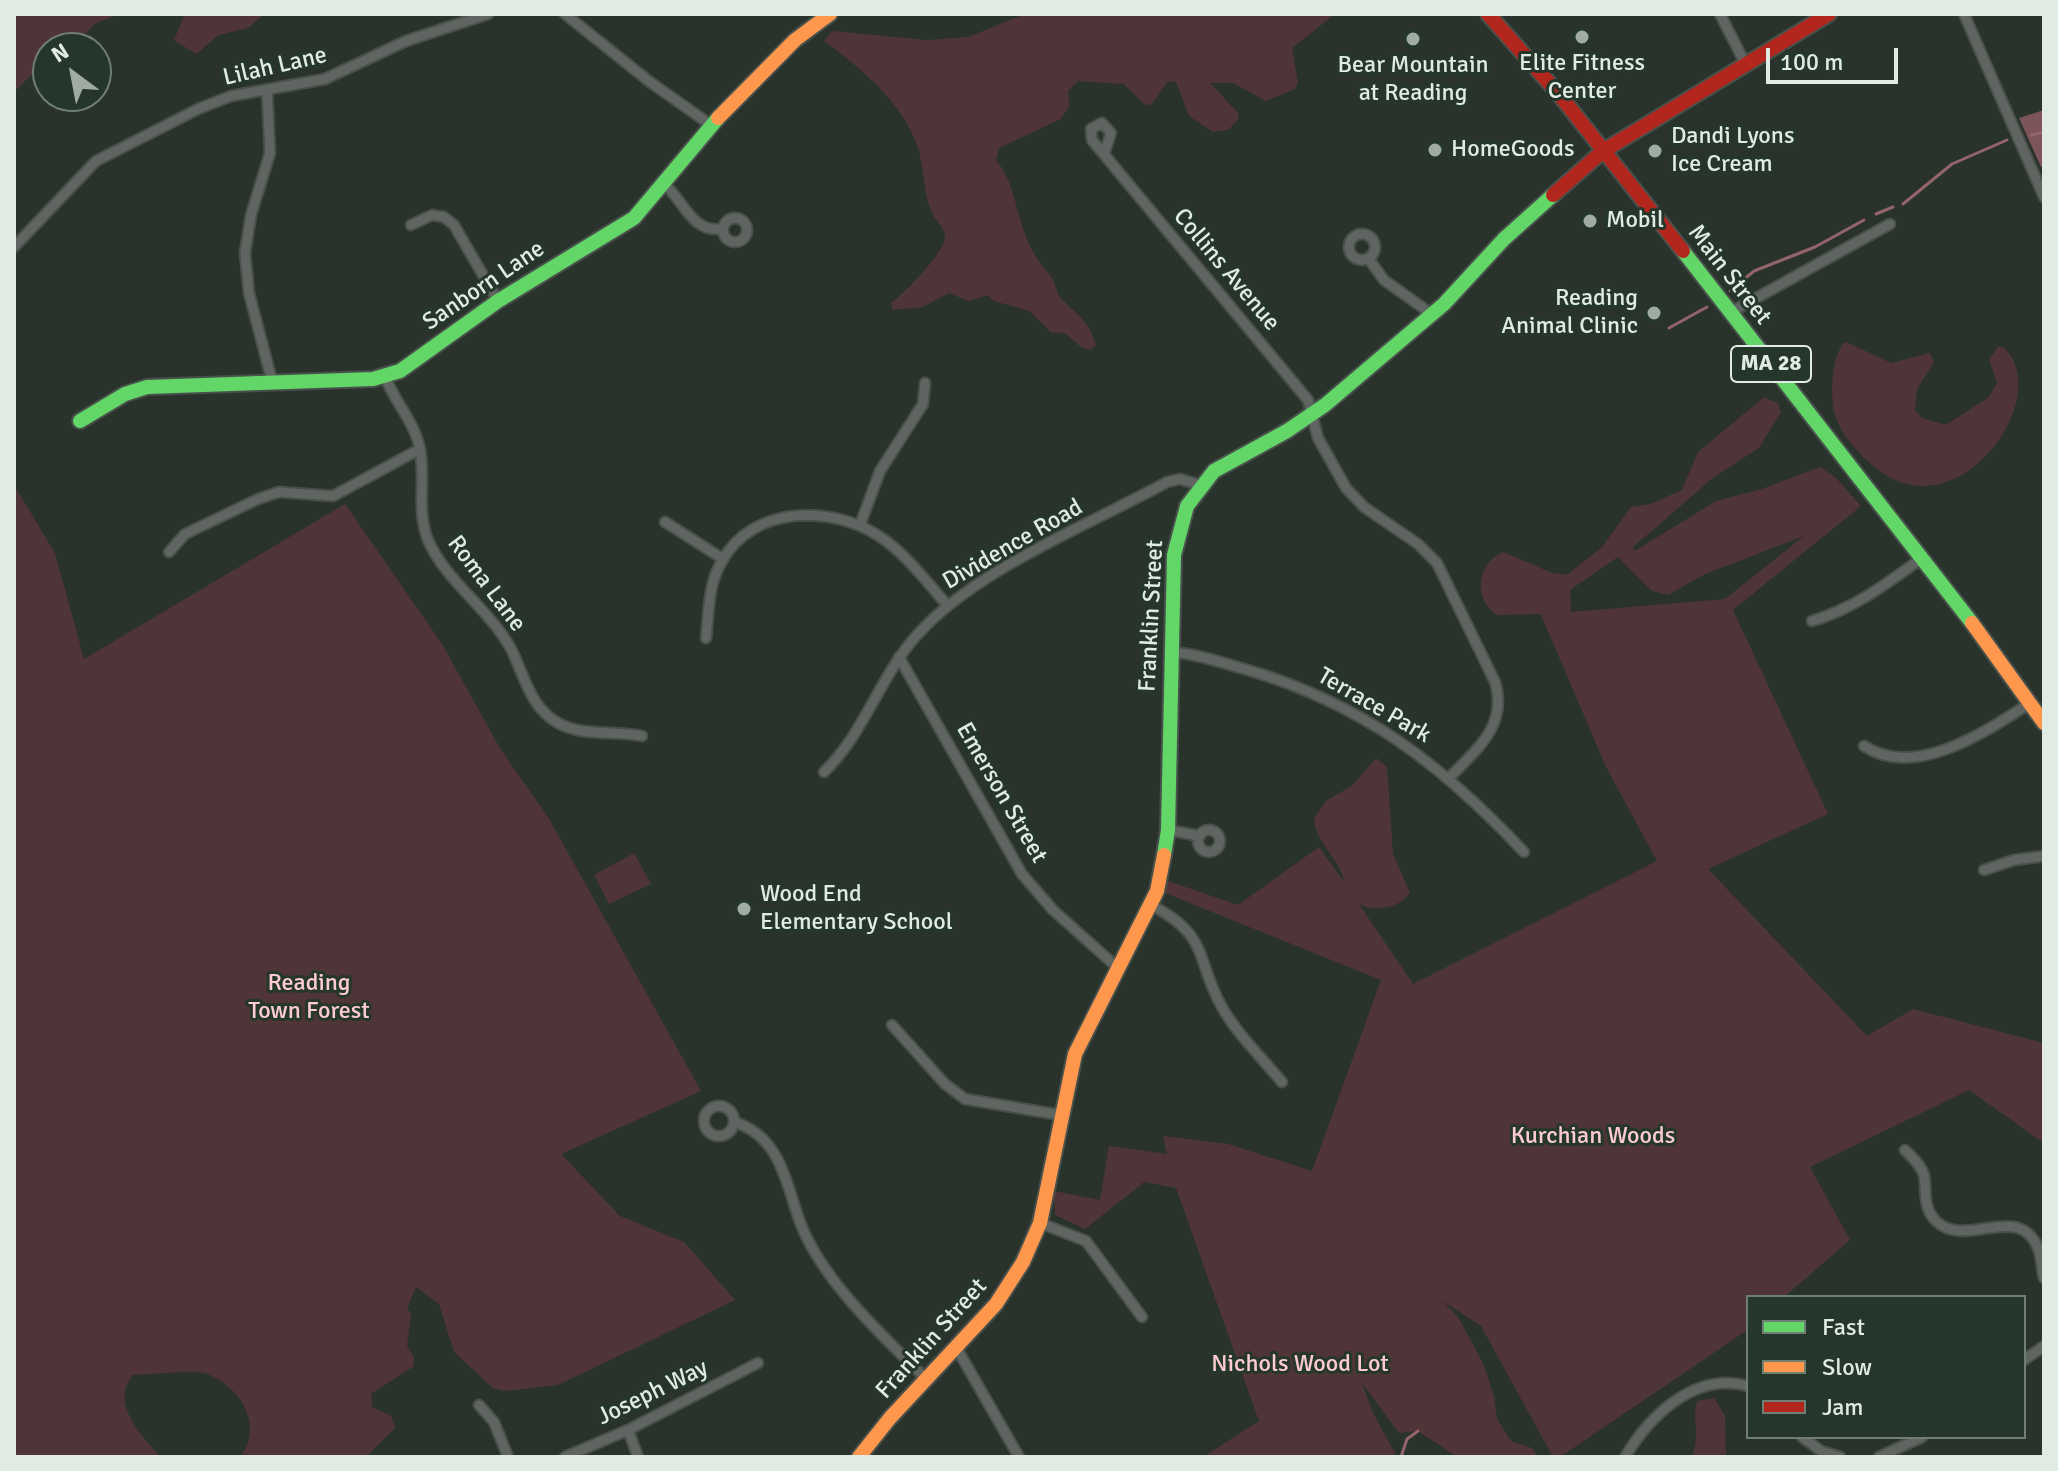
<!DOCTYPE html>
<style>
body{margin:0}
#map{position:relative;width:2058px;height:1471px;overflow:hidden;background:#29332c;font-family:Signika,sans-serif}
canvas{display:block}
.frame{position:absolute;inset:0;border:16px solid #e0ebe3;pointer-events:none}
.legend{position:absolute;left:1746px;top:1295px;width:280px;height:144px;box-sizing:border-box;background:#25372a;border:2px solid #707f74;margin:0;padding:10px 14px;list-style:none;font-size:24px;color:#e0ebe3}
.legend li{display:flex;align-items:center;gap:16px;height:40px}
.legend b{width:40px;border:2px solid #707f74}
.north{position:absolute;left:32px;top:32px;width:80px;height:80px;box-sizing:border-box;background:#25372a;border:2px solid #707f74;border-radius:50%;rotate:328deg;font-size:22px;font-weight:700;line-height:32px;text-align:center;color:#e0ebe3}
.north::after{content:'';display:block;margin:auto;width:28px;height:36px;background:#a0aba3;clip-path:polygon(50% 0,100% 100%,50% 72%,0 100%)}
.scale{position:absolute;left:1766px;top:48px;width:132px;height:36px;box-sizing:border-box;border:4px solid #e0ebe3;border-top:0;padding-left:10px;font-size:24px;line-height:28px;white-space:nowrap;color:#e0ebe3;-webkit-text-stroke:6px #25372a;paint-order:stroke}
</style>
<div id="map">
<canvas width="2058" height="1471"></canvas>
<div class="frame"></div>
<ul class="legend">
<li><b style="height:10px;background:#63d668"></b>Fast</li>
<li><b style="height:10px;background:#ff974d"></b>Slow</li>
<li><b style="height:10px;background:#b3261e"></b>Jam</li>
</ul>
<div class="north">N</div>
<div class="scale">100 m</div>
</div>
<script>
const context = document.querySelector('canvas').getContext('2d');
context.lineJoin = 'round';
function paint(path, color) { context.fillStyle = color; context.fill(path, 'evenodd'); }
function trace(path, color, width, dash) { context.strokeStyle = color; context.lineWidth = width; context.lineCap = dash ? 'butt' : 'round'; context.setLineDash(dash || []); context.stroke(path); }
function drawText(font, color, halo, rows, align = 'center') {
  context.font = font + ' Signika,sans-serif'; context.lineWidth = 6; context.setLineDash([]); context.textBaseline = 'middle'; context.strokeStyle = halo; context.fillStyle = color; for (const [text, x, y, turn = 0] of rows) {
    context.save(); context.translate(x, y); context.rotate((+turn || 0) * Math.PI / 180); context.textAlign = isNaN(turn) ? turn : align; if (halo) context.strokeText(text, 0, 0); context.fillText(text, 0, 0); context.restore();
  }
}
const green = new Path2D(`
 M 14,14 L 120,14 L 94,24 L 73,48 L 48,48 L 48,65 L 35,71 L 14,92 Z
 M 185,14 L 265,14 L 248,28 L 219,35 L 196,54 L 174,40 Z
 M 1025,14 L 1334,15 L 1292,48 L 1298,83 L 1295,89 L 1266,101 L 1233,83 L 1210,83 L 1238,113 L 1238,120 L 1228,130 L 1213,132 L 1189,116 L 1176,82 L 1168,81 L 1151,105 L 1144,104 L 1124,84 L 1078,81 L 1068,91 L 1069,106 L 1061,119 L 999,148 L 996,160 C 1018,186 1016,225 1035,255 C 1040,264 1048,271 1053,280 C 1056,285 1056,292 1060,297 C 1076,315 1088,319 1096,345 L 1091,350 L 1082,348 L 1065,333 L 1051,332 L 1029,311 L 994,301 L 988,295 L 968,301 L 949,293 L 923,307 L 893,310 L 891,303 C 904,294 943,254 945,238 C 946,228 934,219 931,211 C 923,190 924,165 917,145 C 901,100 860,68 824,41 L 832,31 L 927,40 L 968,37 Z
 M 1846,342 L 1891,363 L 1930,353 L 1934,362 L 1917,389 L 1915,410 L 1922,418 L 1946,425 L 1989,397 L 1997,383 L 1989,359 L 1998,347 L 2003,347 C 2058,395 1955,541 1871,464 C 1855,450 1835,428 1833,405 C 1831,388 1832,351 1846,342 Z
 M 1764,397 L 1778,403 L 1781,412 L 1759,448 L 1714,477 L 1633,547 L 1634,551 L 1638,549 L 1716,501 L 1762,489 L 1820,467 L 1836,478 L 1861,506 L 1733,610 L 1828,814 L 1708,869 L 1867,1036 L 1913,1009 L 2044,1043 L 2044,1143 L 1969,1090 L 1810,1167 L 1850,1240 L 1784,1297 L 1748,1297 L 1746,1331 L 1560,1457 L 1553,1457 L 1481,1326 L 1443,1301 L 1458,1317 L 1483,1363 L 1494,1396 L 1497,1418 L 1508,1437 L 1512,1442 L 1532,1448 L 1538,1457 L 1457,1457 L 1418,1431 L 1399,1433 L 1362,1383 L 1373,1413 L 1397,1457 L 1203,1457 L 1259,1421 L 1176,1188 L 1144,1182 L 1085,1229 L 1055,1215 L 1054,1191 L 1100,1200 L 1109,1146 L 1167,1154 L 1163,1136 L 1228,1144 L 1312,1171 L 1381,980 L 1165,893 L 1168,881 L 1238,905 L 1319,847 L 1344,882 C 1340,858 1315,843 1314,819 L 1326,801 L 1353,785 L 1376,758 L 1387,767 L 1393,854 L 1410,893 C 1399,909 1374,912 1359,904 L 1413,984 L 1657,861 L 1606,767 L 1541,615 L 1546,614 L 1497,615 C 1473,599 1476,564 1503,552 L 1552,573 L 1567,575 L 1602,547 L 1631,507 L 1650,504 L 1682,490 L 1698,452 ZM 1804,536 L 1725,599 L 1571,612 L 1570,590 L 1618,557 L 1652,591 L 1668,595 L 1705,574 Z
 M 14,485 L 55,553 L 84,659 L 345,504 L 442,644 L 501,750 L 548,817 L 701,1091 L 561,1154 L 620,1216 L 684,1242 L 735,1300 L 558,1385 L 505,1391 L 493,1388 L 454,1352 L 439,1304 L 416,1287 L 407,1308 L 411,1314 L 407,1346 L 414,1357 L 414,1366 L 371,1394 L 372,1407 L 391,1416 L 395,1428 L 366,1457 L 240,1457 C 265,1426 240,1386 207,1374 C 191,1369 151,1375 133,1375 C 109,1402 142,1437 161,1457 L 14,1457 Z
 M 634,853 L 651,884 L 609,904 L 594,875 Z
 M 1714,1398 L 1725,1416 L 1726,1457 L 1691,1457 C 1701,1441 1692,1419 1697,1401 Z`);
const forest = new Path2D(`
 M 2044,110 L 2044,167 L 2041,167 L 2019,118 Z`);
const stream = new Path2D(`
 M 2031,135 L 2044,132
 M 1903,204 L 1952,164 L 2007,140
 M 1876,214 L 1893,207
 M 1730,291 L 1754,271 L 1815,247 L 1864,220
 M 1669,328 L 1707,307
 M 1401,1457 L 1407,1439 L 1418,1431`);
const street = new Path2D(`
 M 565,14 L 650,82 L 711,125
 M 1720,14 L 1746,65
 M 1964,14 L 2044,197
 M 267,90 L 270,153 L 251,215 L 245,253 L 249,293 L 272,381
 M 1104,154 L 1111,133 L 1102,123 L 1091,129 L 1092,140 L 1308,400 L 1318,438 L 1346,488 L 1364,507 L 1418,544 L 1437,563 L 1495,682 C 1508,725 1477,749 1450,777
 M 663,183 C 684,200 691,233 722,229
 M723 230a12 12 0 1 1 24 0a12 12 0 1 1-24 0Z
 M 411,225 L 432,215 L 444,217 L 454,225 L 498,301
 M1349 247a13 13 0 1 1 26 0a13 13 0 1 1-26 0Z
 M 14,247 L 96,161 L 198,109 L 231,96 L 325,79 L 406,41 L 488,14
 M 1368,258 L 1384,280 L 1433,315
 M 1731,312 L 1890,224
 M 385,377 C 395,402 415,423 420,449 C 426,479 416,510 428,540 C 445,580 487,607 510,647 C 524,673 529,707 558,723 C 583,737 615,730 642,736
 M 665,522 L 723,559
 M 860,525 L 880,471 L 923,404 L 925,383
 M 169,552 L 185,534 L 258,499 L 279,492 L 333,496 L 420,449
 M 1812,621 C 1855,608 1886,584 1922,558
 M 706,638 C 709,612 708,584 722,561 C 753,505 831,505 879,536 C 906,554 926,581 947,605
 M 1171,652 C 1198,654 1223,663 1248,670 C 1365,705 1442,765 1524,852
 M 899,657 L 1022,874 L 1053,910 L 1119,969
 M 1864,746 C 1915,780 1987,731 2030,703
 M 824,772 C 864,734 880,676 917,635 C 976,569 1089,525 1167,482 L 1180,479 L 1200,485
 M 1168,830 L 1200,836
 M1198 841a11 11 0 1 1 22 0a11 11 0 1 1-22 0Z
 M 1984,870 L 2014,860 L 2044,856
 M 1151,905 C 1212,937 1194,959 1223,1009 C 1239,1036 1262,1058 1282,1082
 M 892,1025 L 945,1084 L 965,1099 L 1060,1115
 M704 1121a15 15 0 1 1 30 0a15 15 0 1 1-30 0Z
 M 734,1122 C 785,1138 786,1191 804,1232 C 830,1288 883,1336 926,1379
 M 1905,1150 C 1912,1157 1921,1165 1924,1175 C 1927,1192 1922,1208 1937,1222 C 1967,1249 2018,1201 2038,1248 C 2042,1257 2041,1268 2044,1278
 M 1040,1223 L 1086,1241 L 1142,1317
 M 956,1347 L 1019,1457
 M 2024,1360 L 2044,1346
 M 479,1405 L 494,1422 L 508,1457
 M 628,1430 L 638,1457
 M 1802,1437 L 1821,1451 L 1840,1457
 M 565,1457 L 628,1430 L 758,1363
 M 1625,1457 C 1650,1415 1696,1371 1748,1386
 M 1879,1457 L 1922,1437`);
const fast = new Path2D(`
 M 1683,251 L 1972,623
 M 80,421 L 125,394 L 147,387 L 373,379 L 400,371 L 498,301 L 634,218 L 718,118
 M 1164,855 L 1168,830 L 1174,555 L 1187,506 L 1214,471 L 1287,431 L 1325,405 L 1444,304 L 1504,239 L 1553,195`);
const slow = new Path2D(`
 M 718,118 L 795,40 L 830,14
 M 1972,623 L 2044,723
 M 859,1457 L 890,1418 L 996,1304 L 1023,1262 L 1040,1223 L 1075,1054 L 1157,891 L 1164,855`);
const jam = new Path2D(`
 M 1488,14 L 1558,93 L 1683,251
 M 1553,195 L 1603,151 L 1829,14`);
const markers = [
 [1582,37,8,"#a0aba3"],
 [1413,39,8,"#a0aba3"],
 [1435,150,8,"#a0aba3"],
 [1655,151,8,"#a0aba3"],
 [1590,221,8,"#a0aba3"],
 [1654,313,8,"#a0aba3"],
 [744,909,8,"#a0aba3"]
];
const shields = [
 [1771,364,80]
];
const shieldNames = [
 ["MA 28",1771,364]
];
const poiNames = [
 ["Elite Fitness",1582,64,"center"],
 ["Center",1582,92,"center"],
 ["Bear Mountain",1413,66,"center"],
 ["at Reading",1413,94,"center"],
 ["Dandi Lyons",1671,137],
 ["Ice Cream",1671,165],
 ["HomeGoods",1451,150],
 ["Mobil",1606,221],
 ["Reading",1638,299,"right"],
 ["Animal Clinic",1638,327,"right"],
 ["Wood End",760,895],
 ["Elementary School",760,923]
];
const streetNames = [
 ["Lilah Lane",275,67,-13],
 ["Collins Avenue",1226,270,50],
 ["Main Street",1729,275,52],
 ["Sanborn Lane",484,286,-34],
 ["Dividence Road",1013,545,-30],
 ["Roma Lane",486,584,53],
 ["Franklin Street",1152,616,-87],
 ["Terrace Park",1374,706,30],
 ["Emerson Street",1001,793,60],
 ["Franklin Street",932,1339,-48],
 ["Joseph Way",653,1393,-26]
];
const parkNames = [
 ["Reading",309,984],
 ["Town Forest",309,1012],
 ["Kurchian Woods",1593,1137],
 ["Nichols Wood Lot",1300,1365]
];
paint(green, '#503538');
paint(forest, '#7d5459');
trace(stream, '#93656b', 3);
trace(street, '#47504a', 13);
trace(fast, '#47504a', 18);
trace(slow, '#47504a', 18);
trace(jam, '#47504a', 18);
trace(street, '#616562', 9);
trace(fast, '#63d668', 14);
trace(slow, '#ff974d', 14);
trace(jam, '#b3261e', 14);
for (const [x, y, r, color] of markers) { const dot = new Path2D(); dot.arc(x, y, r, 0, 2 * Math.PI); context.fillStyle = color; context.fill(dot); trace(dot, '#25372a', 3); }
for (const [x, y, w] of shields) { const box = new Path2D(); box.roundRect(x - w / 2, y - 18, w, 36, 6); context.fillStyle = '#25372a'; context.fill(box); trace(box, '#e0ebe3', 2); }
drawText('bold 22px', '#e0ebe3', null, shieldNames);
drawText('24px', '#e0ebe3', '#25372a', poiNames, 'left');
drawText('24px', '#e0ebe3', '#25372a', streetNames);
drawText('24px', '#fdcbd1', '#25372a', parkNames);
</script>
